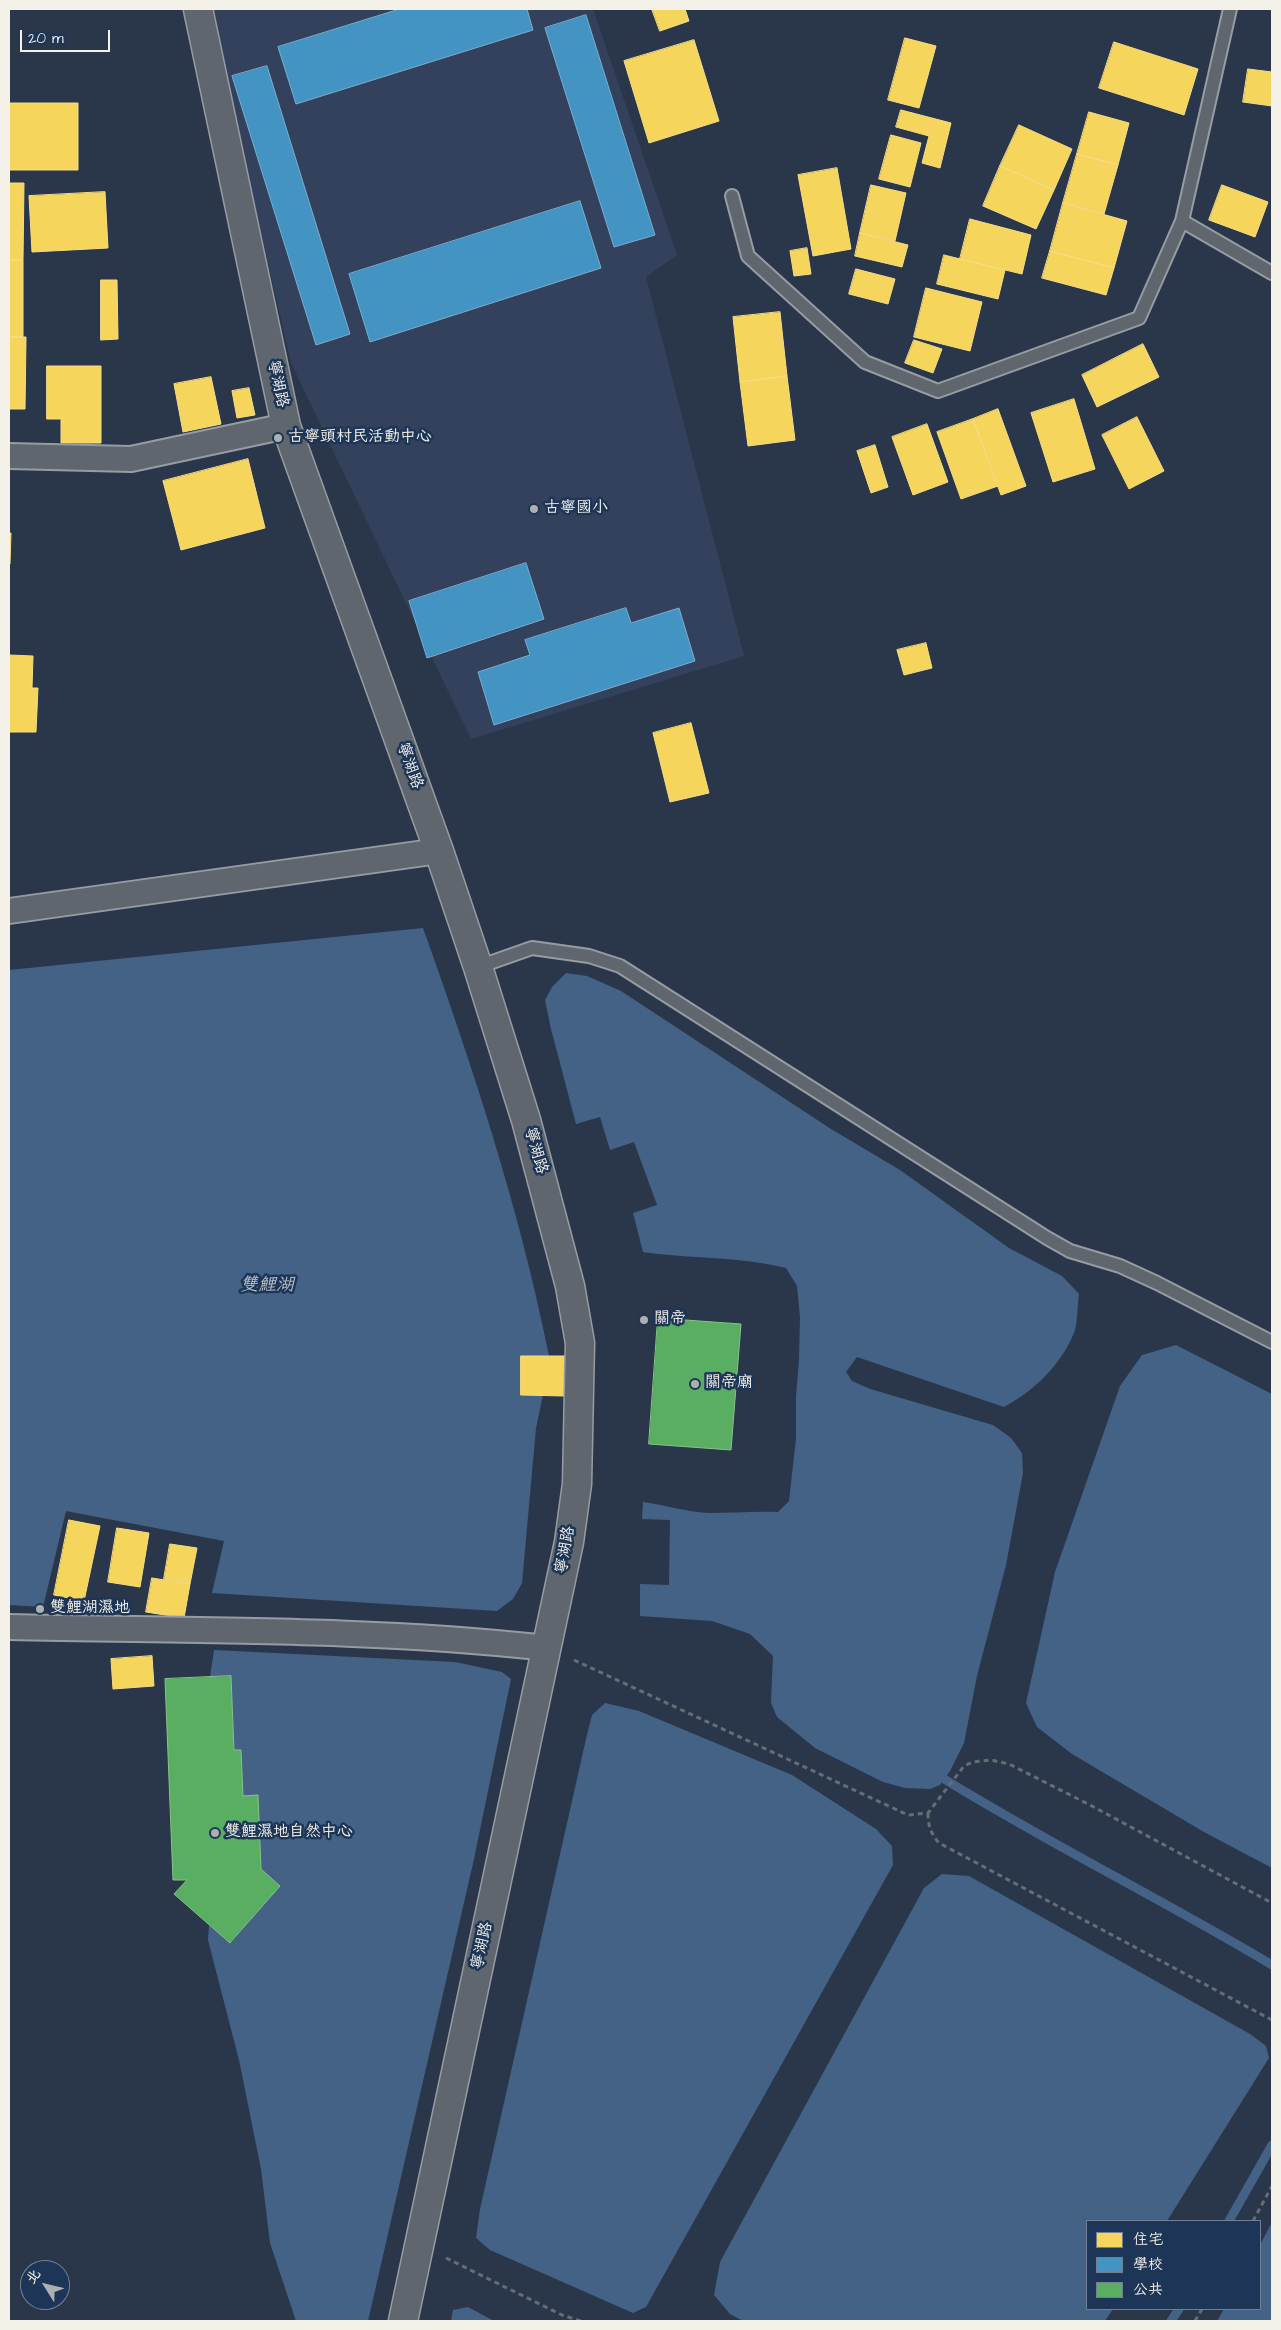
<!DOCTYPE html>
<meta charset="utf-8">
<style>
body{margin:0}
#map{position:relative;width:1281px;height:2330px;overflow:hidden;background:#2a374a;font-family:"Architects Daughter","LXGW WenKai TC",sans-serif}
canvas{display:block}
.frame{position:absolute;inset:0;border:10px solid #f4f1e8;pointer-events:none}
.legend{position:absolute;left:1086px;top:2220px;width:175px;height:90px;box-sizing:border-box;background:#1d3557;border:1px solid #738091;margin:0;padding:6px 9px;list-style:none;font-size:15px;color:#f4f1e8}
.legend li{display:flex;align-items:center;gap:10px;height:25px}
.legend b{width:25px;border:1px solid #738091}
.north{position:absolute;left:20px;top:2260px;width:50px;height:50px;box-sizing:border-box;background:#1d3557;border:1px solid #738091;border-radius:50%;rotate:306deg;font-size:14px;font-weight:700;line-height:20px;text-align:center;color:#f4f1e8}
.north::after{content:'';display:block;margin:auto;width:18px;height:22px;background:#adb0b1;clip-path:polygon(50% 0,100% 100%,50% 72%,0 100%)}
.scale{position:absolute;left:20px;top:30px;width:90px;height:22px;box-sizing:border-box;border:2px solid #f4f1e8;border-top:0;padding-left:6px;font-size:15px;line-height:18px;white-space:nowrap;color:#f4f1e8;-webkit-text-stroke:4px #1d3557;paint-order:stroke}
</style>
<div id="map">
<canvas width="1281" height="2330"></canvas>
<div class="frame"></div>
<ul class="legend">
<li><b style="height:14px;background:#f6d55c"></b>住宅</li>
<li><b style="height:14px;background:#4393c3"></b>學校</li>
<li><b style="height:14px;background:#5aae61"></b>公共</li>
</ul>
<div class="north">北</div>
<div class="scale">20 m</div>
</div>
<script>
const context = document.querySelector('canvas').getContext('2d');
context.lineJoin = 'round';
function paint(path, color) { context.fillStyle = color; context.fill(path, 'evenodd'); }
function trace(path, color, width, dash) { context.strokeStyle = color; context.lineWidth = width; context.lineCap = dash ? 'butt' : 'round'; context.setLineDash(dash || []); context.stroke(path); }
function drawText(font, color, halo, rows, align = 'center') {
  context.font = font + ' "Architects Daughter","LXGW WenKai TC",sans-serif'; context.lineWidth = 5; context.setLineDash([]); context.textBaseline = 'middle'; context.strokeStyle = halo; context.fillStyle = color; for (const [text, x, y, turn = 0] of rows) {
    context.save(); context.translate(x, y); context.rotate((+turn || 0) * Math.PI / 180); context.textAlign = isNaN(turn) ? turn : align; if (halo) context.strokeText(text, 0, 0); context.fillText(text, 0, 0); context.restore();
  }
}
const built = new Path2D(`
 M 210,9 L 593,9 L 677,255 L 646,277 L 744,656 L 471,739 L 291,363 Z`);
const water = new Path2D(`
 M 423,928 C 473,1068 520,1210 549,1356 L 521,1356 L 521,1394 L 543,1395 L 536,1428 L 522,1583 L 513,1599 L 497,1611 L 212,1593 L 224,1541 L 66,1511 L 43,1607 L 9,1605 L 9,970 Z
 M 566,973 L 587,976 L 621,991 L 831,1129 L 900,1170 L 1009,1248 L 1062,1276 L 1079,1294 C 1077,1306 1078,1322 1074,1333 C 1060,1366 1035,1390 1004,1407 L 857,1357 L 846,1372 L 852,1381 L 870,1389 L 993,1425 L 1011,1438 L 1022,1453 L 1023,1473 L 1006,1565 L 977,1676 L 964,1743 L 950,1771 L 940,1785 L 930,1789 L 905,1788 L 883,1782 L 815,1748 L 777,1717 L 771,1703 L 773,1656 L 750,1634 L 712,1621 L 640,1616 L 640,1584 L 669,1585 L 670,1520 L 642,1519 L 643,1502 C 665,1505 686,1512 708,1513 C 732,1513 755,1511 778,1512 L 789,1501 L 796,1439 L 796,1397 L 799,1360 L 800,1317 L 797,1286 L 786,1268 C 739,1256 690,1259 643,1252 L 633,1213 L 657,1205 L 634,1142 L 610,1150 L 600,1117 L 576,1124 L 551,1029 L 545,1000 L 552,987 Z
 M 1176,1345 L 1272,1394 L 1272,1868 L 1204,1832 L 1072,1754 L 1037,1727 L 1026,1703 L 1055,1572 L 1120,1386 L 1142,1355 Z
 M 214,1650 L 455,1662 L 502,1672 L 511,1679 L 474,1859 L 368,2321 L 296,2321 L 270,2243 L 261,2169 L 239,2060 L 208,1940 L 209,1925 L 231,1943 L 280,1886 L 261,1869 L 243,1796 L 234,1750 L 231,1676 L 210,1677 Z
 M 605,1703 L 639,1711 L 792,1775 L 876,1829 L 892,1846 L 893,1865 L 646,2307 L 633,2313 L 490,2250 L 476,2238 L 480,2209 L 586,1739 L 592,1715 Z
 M 942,1874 L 969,1876 L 1250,2034 L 1266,2046 L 1269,2058 L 1167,2221 L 1087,2221 L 1087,2309 L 1113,2309 L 1105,2321 L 743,2321 L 730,2314 L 714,2295 L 720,2262 L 924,1888 Z
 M 1272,2222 L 1272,2321 L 1217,2321 L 1224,2309 L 1260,2309 L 1260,2245 Z
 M 468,2307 L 494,2321 L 451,2321 L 453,2310 Z`);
const homes = new Path2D(`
 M 652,9 L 685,9 L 689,21 L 660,31 Z
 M 905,38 L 936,46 L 919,108 L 888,100 Z
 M 694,40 L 719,121 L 649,143 L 624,61 Z
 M 1114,42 L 1198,69 L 1184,115 L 1099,88 Z
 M 1248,69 L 1272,72 L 1272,106 L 1243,102 Z
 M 10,103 L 78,103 L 78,170 L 10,170 Z
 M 901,110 L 951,123 L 940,168 L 922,163 L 929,136 L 896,127 Z
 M 1089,112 L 1129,123 L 1118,165 L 1077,154 Z
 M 1019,125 L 1072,149 L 1054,190 L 1000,166 Z
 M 891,135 L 921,143 L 910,187 L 879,179 Z
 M 1077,154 L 1118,165 L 1104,214 L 1063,203 Z
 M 1000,166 L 1054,190 L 1036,229 L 983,206 Z
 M 837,168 L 851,249 L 813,256 L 798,175 Z
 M 9,183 L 24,183 L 23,260 L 9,260 Z
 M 871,185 L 906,193 L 895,241 L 860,233 Z
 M 1222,185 L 1268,202 L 1255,237 L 1209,220 Z
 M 105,192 L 108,248 L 32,252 L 29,196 Z
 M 1063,203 L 1127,221 L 1114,268 L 1050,251 Z
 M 970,219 L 1031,235 L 1022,274 L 960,259 Z
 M 860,233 L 908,245 L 902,267 L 855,256 Z
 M 807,248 L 811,274 L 794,276 L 790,251 Z
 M 1050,251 L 1114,268 L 1106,295 L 1042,278 Z
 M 944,255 L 1005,270 L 998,299 L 937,284 Z
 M 9,260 L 23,260 L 23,337 L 9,337 Z
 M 856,269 L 895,279 L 888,304 L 849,294 Z
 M 101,280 L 117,280 L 118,339 L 101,340 Z
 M 926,288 L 982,302 L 970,351 L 914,337 Z
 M 780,312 L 787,376 L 740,382 L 733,317 Z
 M 9,337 L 26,337 L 25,409 L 9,409 Z
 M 914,340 L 942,349 L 933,373 L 905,363 Z
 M 1143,344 L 1159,377 L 1097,407 L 1082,375 Z
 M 47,366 L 101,366 L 101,443 L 61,443 L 61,419 L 47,419 Z
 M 787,376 L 795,440 L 748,446 L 740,382 Z
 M 211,377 L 221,424 L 183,432 L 174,384 Z
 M 249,388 L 255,415 L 237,418 L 232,391 Z
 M 1074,399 L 1095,469 L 1053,482 L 1031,413 Z
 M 998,409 L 1026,486 L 1001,495 L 973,419 Z
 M 1137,417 L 1164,471 L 1129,489 L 1102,435 Z
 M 973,419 L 998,486 L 961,499 L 937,432 Z
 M 927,424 L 948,482 L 913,495 L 892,437 Z
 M 875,445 L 888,487 L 871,493 L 857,451 Z
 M 248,459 L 265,528 L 181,550 L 163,481 Z
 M 9,533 L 11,533 L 10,564 L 9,564 Z
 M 926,643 L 932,668 L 904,675 L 897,650 Z
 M 9,655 L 33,656 L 32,688 L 38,688 L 36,732 L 9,732 Z
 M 691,723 L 709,793 L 670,802 L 653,733 Z
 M 521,1356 L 565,1356 L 564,1396 L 521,1395 Z
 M 69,1520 L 100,1526 L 84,1601 L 54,1595 Z
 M 117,1528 L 149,1533 L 140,1587 L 108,1582 Z
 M 170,1544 L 197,1548 L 190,1584 L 164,1579 Z
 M 152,1578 L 190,1584 L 184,1618 L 146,1612 Z
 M 152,1656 L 154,1686 L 113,1689 L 111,1659 Z`);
const schools = new Path2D(`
 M 400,9 L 527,9 L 533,30 L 296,104 L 278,47 Z
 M 586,15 L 655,235 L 614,247 L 545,28 Z
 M 267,66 L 350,334 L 316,345 L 232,76 Z
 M 580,201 L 601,268 L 370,342 L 349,274 Z
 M 526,563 L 544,619 L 427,658 L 409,601 Z
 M 626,608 L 631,623 L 679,608 L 695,661 L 494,725 L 478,672 L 530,655 L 525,640 Z`);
const public = new Path2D(`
 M 658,1318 L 741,1324 L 731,1450 L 649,1444 Z
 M 231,1676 L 234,1750 L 241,1750 L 243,1796 L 258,1795 L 261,1869 L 280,1886 L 230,1943 L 174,1894 L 187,1880 L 173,1880 L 165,1679 Z`);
const stream = new Path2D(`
 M 936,1774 C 1045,1842 1162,1899 1272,1965
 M 1229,2221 L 1272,2145
 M 1171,2321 L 1179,2309`);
const path = new Path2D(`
 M 574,1660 L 908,1815 L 928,1813 L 964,1766 L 973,1762 L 991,1760 L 1009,1764 L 1090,1805 L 1272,1903
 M 928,1813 C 928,1827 931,1833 939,1843 L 1272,2020
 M 1253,2221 L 1272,2186
 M 446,2258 L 562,2315 L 581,2321
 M 1195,2321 L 1202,2309`);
const service = new Path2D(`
 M 732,196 L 748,256 L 865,362 L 938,391 L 1139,318 L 1182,221 L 1272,273
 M 1182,221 L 1230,9
 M 478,967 L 532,948 L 589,956 L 620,966 L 1047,1238 L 1070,1251 L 1120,1266 L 1157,1283 L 1272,1342`);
const minor = new Path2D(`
 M 9,456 L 131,459 L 286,426
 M 9,911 L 439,851
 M 9,1627 C 188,1631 369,1628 547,1648`);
const secondary = new Path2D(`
 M 198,9 L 286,426 L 439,851 L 478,967 L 526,1120 L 570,1286 L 580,1343 L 577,1484 L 569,1542 L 403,2321`);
const markers = [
 [278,438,5,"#adb0b1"],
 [534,509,5,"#adb0b1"],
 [644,1320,5,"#adb0b1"],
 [695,1384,5,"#adb0b1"],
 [40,1609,5,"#adb0b1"],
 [215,1833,5,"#adb0b1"]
];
const streetNames = [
 ["寧湖路",277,384,78],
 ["寧湖路",409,766,70],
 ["寧湖路",535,1151,74],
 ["寧湖路",566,1550,-80],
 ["寧湖路",483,1946,-78]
];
const poiNames = [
 ["古寧頭村民活動中心",288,438],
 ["古寧國小",544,509],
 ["關帝",654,1320],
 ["關帝廟",705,1384],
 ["雙鯉湖濕地",50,1609],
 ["雙鯉濕地自然中心",225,1833]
];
const waterNames = [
 ["雙鯉湖",267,1286]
];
paint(built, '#33415d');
paint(water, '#446286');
paint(homes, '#f6d55c');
trace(homes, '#f5dd86', 1);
paint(schools, '#4393c3');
trace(schools, '#78afce', 1);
paint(public, '#5aae61');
trace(public, '#88c28a', 1);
trace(stream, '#446286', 9);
trace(service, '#979ca3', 16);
trace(minor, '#979ca3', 28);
trace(secondary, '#979ca3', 31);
trace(path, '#666d76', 3, [5, 4]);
trace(service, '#60666e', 12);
trace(minor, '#60666e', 24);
trace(secondary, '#60666e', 28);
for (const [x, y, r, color] of markers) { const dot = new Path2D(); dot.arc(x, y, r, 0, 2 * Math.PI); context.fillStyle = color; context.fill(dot); trace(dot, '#1d3557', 2); }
drawText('16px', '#f4f1e8', '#1d3557', streetNames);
drawText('16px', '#f4f1e8', '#1d3557', poiNames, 'left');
drawText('italic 18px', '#b7c0c8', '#1d3557', waterNames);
</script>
